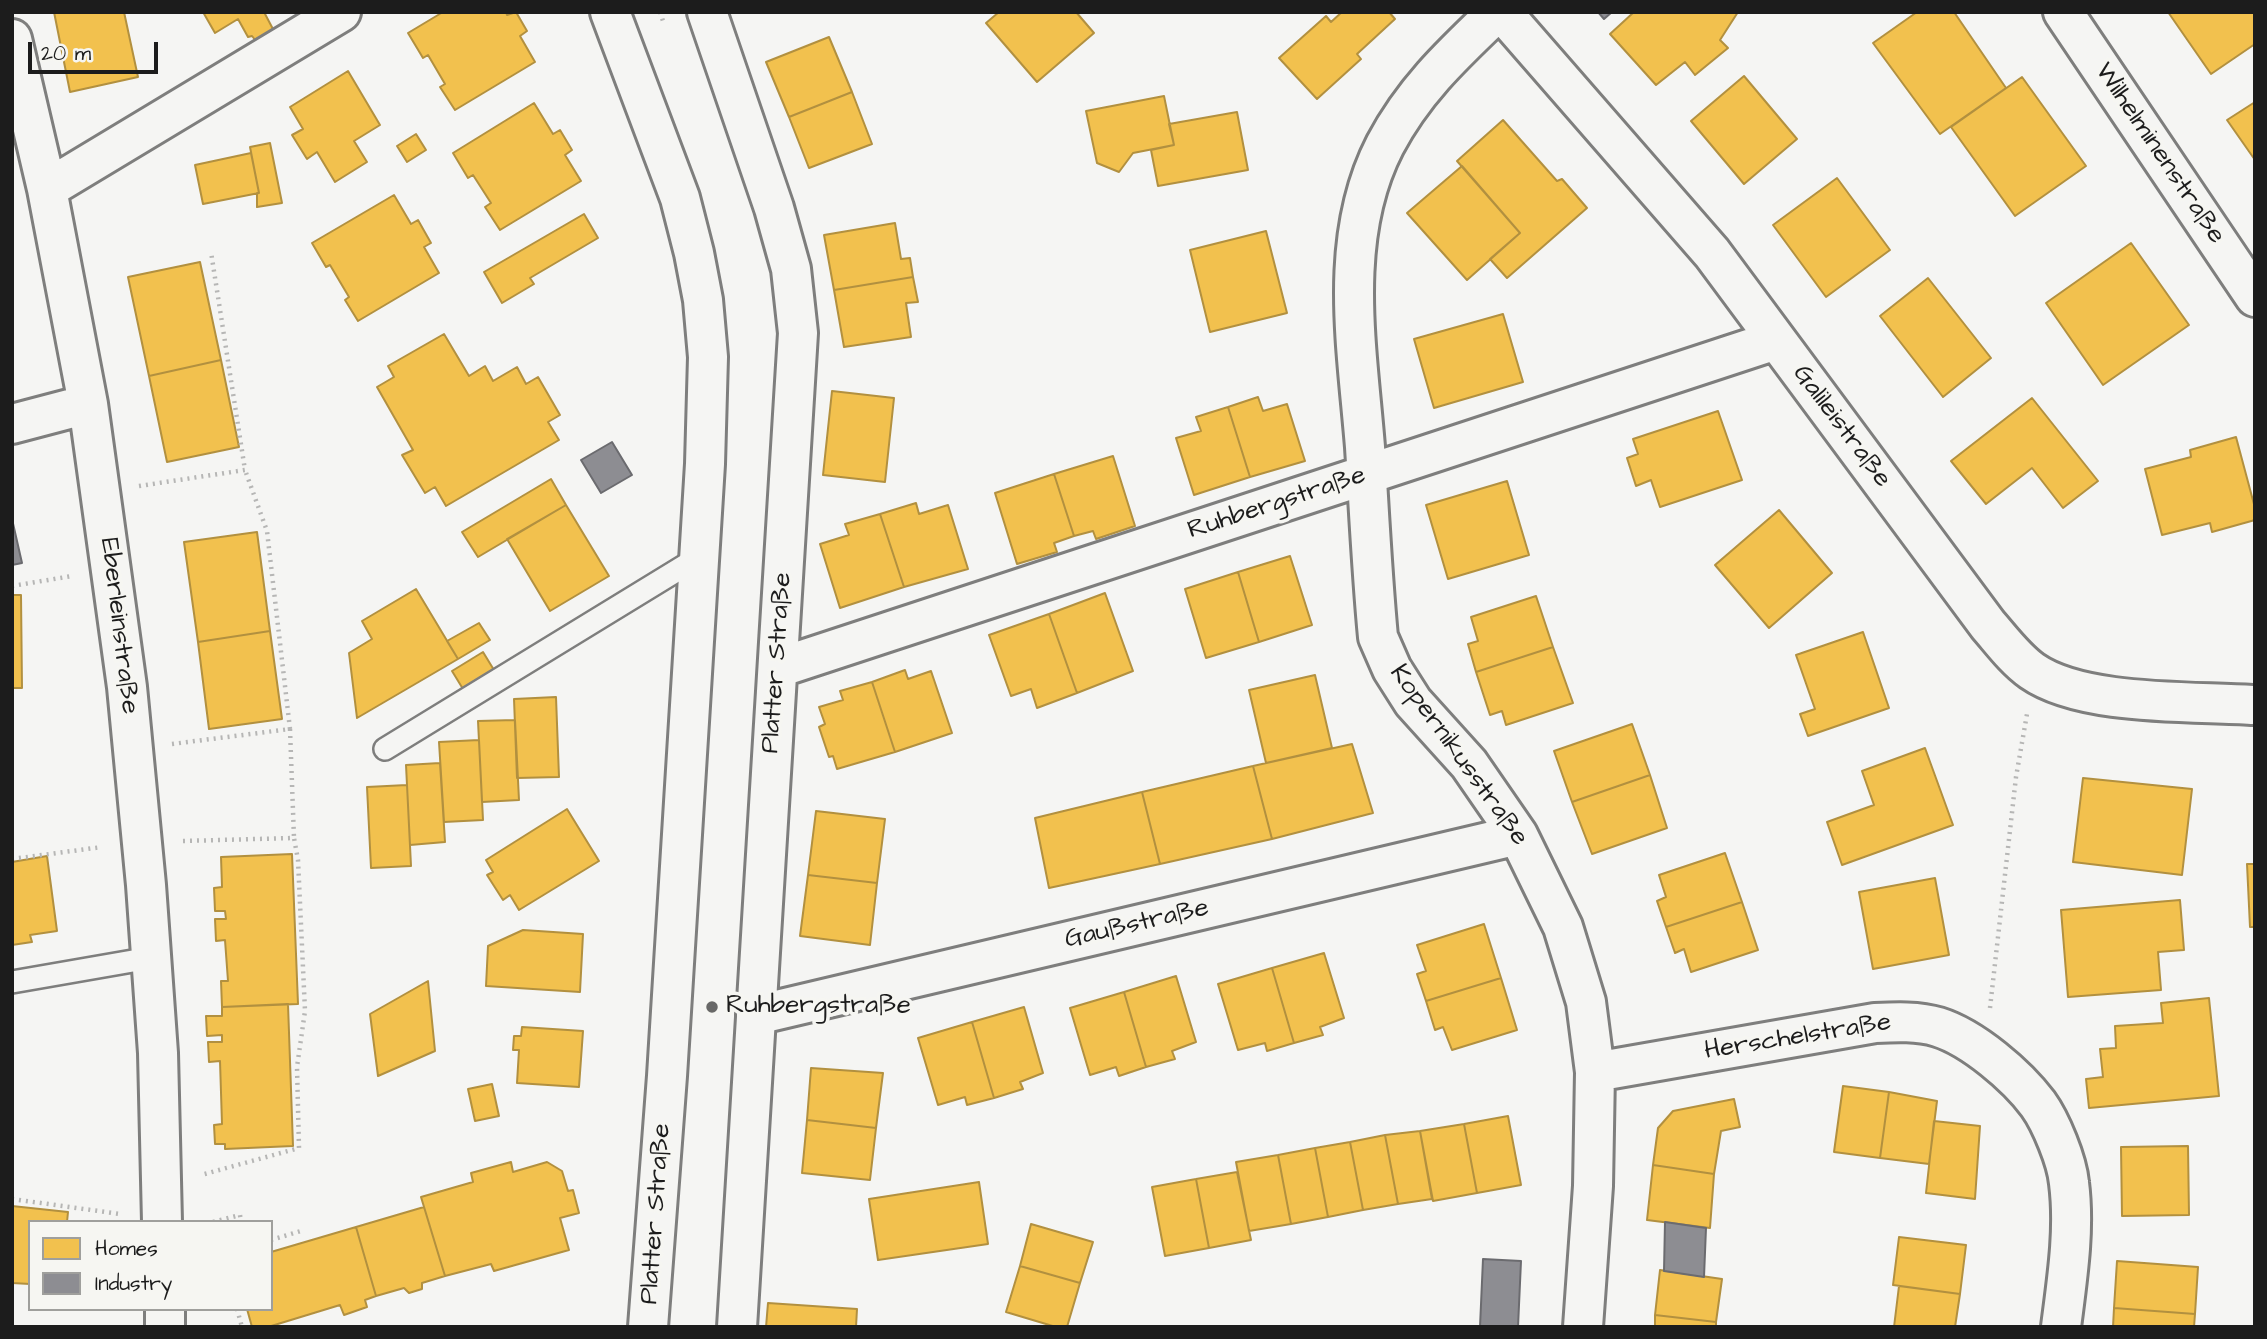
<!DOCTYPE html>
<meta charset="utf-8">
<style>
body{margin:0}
#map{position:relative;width:2267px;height:1339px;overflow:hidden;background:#f5f5f3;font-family:"Architects Daughter",sans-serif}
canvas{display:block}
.frame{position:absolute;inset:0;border:14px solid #1c1c1c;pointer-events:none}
.legend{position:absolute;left:28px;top:1220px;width:245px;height:91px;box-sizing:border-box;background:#f6f6f2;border:2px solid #9f9f9c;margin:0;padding:9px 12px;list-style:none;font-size:21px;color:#1c1c1c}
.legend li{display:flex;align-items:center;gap:14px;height:35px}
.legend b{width:35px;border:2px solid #9f9f9c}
.scale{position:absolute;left:28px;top:42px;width:130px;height:32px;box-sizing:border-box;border:4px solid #1c1c1c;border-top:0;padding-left:9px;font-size:21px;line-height:24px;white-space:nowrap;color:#1c1c1c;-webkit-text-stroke:5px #f6f6f2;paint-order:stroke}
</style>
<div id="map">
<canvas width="2267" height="1339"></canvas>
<div class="frame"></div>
<ul class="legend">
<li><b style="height:19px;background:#f2c14e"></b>Homes</li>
<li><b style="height:19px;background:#8d8d92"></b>Industry</li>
</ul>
<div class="scale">20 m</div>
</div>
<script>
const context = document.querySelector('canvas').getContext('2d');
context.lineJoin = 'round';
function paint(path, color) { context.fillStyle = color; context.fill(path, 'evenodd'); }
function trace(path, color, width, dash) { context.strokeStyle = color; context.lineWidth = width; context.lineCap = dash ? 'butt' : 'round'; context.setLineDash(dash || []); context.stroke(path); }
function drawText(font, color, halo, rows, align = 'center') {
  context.font = font + ' "Architects Daughter",sans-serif'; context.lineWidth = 7; context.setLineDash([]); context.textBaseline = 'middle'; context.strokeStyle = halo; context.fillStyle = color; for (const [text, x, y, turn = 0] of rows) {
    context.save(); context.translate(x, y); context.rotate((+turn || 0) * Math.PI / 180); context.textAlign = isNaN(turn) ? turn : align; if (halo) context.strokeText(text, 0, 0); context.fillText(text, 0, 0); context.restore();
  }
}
const homes = new Path2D(`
 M 54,12 L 124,12 L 138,77 L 70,92 Z
 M 203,12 L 264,12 L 274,31 L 256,41 L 252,36 L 248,37 L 238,19 L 215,33 Z
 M 443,12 L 506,12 L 507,15 L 516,12 L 527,31 L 520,36 L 535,62 L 455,110 L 440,87 L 445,84 L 428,55 L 423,58 L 408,33 Z
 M 999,12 L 1076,12 L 1094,33 L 1037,82 L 986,23 Z
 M 1342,12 L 1389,12 L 1395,19 L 1357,54 L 1361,59 L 1317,99 L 1279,58 L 1326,16 L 1331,22 Z
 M 1634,12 L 1738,12 L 1720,40 L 1728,48 L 1695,75 L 1685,62 L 1656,85 L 1610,34 Z
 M 1917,12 L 1954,12 L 2006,88 L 1940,134 L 1873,43 Z
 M 2168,12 L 2255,12 L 2255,44 L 2211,74 Z
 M 829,37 L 852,92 L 789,117 L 766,62 Z
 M 348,71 L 380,125 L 354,141 L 367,162 L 335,182 L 317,152 L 307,159 L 292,135 L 303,129 L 290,107 Z
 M 1744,76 L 1797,139 L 1744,184 L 1691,121 Z
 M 2022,77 L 2086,166 L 2015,216 L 1951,127 Z
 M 852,92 L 872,144 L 809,168 L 789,117 Z
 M 1164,96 L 1174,145 L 1133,153 L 1119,172 L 1097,163 L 1086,111 Z
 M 2255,102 L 2255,160 L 2227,120 Z
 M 534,103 L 553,134 L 560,130 L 572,150 L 565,155 L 581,181 L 500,230 L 485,207 L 491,203 L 473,175 L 468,178 L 453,153 Z
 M 1237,112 L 1248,170 L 1158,186 L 1151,150 L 1174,145 L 1169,124 Z
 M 1503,120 L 1557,181 L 1562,179 L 1587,208 L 1507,278 L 1490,259 L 1520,233 L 1457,161 Z
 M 416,134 L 426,150 L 407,162 L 397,146 Z
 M 270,143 L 282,203 L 257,207 L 257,193 L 259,193 L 250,147 Z
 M 251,153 L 259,193 L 203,204 L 195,165 Z
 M 1462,166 L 1520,233 L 1467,280 L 1407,213 Z
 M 1837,178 L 1890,250 L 1826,297 L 1773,225 Z
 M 394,195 L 411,224 L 418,220 L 431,243 L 424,247 L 439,273 L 358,321 L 345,300 L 349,297 L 330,265 L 326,267 L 312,243 Z
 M 584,214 L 598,238 L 530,278 L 534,284 L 502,303 L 484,272 Z
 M 895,223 L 901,259 L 910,258 L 913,277 L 834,290 L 824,235 Z
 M 1266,231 L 1287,313 L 1210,332 L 1190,250 Z
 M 2131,243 L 2189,325 L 2103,385 L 2046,303 Z
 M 200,262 L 221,360 L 149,376 L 128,277 Z
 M 913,277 L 918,302 L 906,303 L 911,337 L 844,347 L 834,290 Z
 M 1928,278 L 1991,358 L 1943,397 L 1880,316 Z
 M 1503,314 L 1523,382 L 1434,408 L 1414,339 Z
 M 444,334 L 469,376 L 485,366 L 493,381 L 517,367 L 526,384 L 538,377 L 560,415 L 548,422 L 559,440 L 446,506 L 435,487 L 425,493 L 402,455 L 413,450 L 377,387 L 394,377 L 388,366 Z
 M 221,360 L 239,447 L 167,462 L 149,376 Z
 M 832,391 L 894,398 L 885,482 L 823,475 Z
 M 1258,397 L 1263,411 L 1287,404 L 1305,461 L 1250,477 L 1228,407 Z
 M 2032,398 L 2098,481 L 2063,508 L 2032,468 L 1986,504 L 1951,461 Z
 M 1228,407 L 1250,477 L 1194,495 L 1176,438 L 1201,431 L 1196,417 Z
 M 1718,411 L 1742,480 L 1660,507 L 1651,480 L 1636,486 L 1627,458 L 1638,454 L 1633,439 Z
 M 2236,437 L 2255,508 L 2255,520 L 2212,532 L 2210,523 L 2162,535 L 2145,469 L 2191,457 L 2190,450 Z
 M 1113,456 L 1135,526 L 1096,539 L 1093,531 L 1074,536 L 1054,474 Z
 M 1054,474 L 1074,536 L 1054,543 L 1057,552 L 1017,564 L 995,493 Z
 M 551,479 L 566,505 L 478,557 L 462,532 Z
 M 1507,481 L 1529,555 L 1448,579 L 1426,505 Z
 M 916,503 L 919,514 L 948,505 L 968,569 L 904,587 L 880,514 Z
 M 566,505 L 609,576 L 550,611 L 507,539 Z
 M 1779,510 L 1832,573 L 1769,628 L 1715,565 Z
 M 880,514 L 904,587 L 840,608 L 820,544 L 849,535 L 845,524 Z
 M 257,532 L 270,631 L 198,642 L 184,542 Z
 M 1290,556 L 1312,625 L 1259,642 L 1238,572 Z
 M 1238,572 L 1259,642 L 1206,658 L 1185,589 Z
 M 416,589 L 458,659 L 357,718 L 349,653 L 372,639 L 362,621 Z
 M 1105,593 L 1133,671 L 1077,693 L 1049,614 Z
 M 12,595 L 21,595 L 22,688 L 12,688 Z
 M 1536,596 L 1553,647 L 1476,672 L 1468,644 L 1478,641 L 1471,617 Z
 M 1049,614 L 1077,693 L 1037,708 L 1031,689 L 1011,696 L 989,635 Z
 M 479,623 L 490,640 L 458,659 L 447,641 Z
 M 270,631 L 282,719 L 209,729 L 198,642 Z
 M 1863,632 L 1889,708 L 1808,736 L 1800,714 L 1815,709 L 1796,655 Z
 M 1553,647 L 1573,703 L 1506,725 L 1502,711 L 1490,715 L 1476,672 Z
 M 483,652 L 494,670 L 463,689 L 452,671 Z
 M 905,670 L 908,679 L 931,671 L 952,733 L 895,752 L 872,682 Z
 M 1315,675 L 1332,748 L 1266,763 L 1249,690 Z
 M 872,682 L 895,752 L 837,769 L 833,756 L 829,757 L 819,727 L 825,724 L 819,707 L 843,700 L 840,691 Z
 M 556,697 L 559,777 L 517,778 L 514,699 Z
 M 515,720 L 519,800 L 482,802 L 478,721 Z
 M 1632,724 L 1650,775 L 1572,802 L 1554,751 Z
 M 479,740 L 483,820 L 444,822 L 439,742 Z
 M 1352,744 L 1373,813 L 1272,839 L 1253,766 Z
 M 1925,748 L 1953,825 L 1842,865 L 1827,822 L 1874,805 L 1862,771 Z
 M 440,763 L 445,842 L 410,845 L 406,765 Z
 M 1253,766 L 1272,839 L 1160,864 L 1142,792 Z
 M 1650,775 L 1667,828 L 1592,854 L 1572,802 Z
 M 2083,778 L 2192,789 L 2182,875 L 2073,862 Z
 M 407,785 L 411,866 L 371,868 L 367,787 Z
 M 1142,792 L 1160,864 L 1049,888 L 1035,818 Z
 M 567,809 L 599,861 L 519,910 L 510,895 L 503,900 L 487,875 L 493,872 L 486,860 Z
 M 816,811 L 885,819 L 877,883 L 808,875 Z
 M 1725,853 L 1742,902 L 1666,927 L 1657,901 L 1666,897 L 1659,875 Z
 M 292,854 L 298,1004 L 222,1007 L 221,981 L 228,981 L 225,940 L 216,941 L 215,919 L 226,919 L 225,911 L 215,911 L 214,888 L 222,887 L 221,857 Z
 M 47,856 L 57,931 L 30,935 L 32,942 L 12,945 L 12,862 Z
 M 2247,864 L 2255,864 L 2255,927 L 2250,927 Z
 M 808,875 L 877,883 L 870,945 L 800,936 Z
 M 1935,878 L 1949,955 L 1873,969 L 1859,892 Z
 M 2180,900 L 2184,950 L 2158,952 L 2161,990 L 2068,997 L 2061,910 Z
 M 1742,902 L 1758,950 L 1691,972 L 1684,949 L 1675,953 L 1666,927 Z
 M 1484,924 L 1501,978 L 1426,1001 L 1417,974 L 1426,971 L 1417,945 Z
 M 523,930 L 583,934 L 580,992 L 486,986 L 488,946 Z
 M 1324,953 L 1344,1018 L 1320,1027 L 1323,1035 L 1294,1043 L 1272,968 Z
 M 1272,968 L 1294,1043 L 1267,1051 L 1265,1043 L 1238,1050 L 1218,984 Z
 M 1176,976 L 1196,1042 L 1172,1051 L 1175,1059 L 1146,1067 L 1124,992 Z
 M 1501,978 L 1517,1030 L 1452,1050 L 1443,1027 L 1435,1030 L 1426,1001 Z
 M 428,981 L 435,1051 L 378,1076 L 370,1014 Z
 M 1124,992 L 1146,1067 L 1119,1076 L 1116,1067 L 1090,1075 L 1070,1008 Z
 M 2209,998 L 2219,1096 L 2089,1108 L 2086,1079 L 2103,1077 L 2100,1049 L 2116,1048 L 2115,1026 L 2163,1023 L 2161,1003 Z
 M 288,1004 L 293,1146 L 225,1149 L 225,1144 L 215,1144 L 214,1125 L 222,1124 L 220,1061 L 209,1062 L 208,1042 L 222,1042 L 222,1035 L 207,1036 L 206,1016 L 222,1016 L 222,1007 Z
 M 1024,1007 L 1043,1073 L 1020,1082 L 1023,1089 L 994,1098 L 972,1022 Z
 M 972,1022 L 994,1098 L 967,1105 L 965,1097 L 938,1105 L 918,1038 Z
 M 522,1027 L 583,1031 L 579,1087 L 517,1083 L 519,1050 L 513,1050 L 514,1036 L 521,1036 Z
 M 811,1068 L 883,1073 L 876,1128 L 807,1120 Z
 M 492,1084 L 499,1116 L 475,1121 L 468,1089 Z
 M 1843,1086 L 1889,1092 L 1880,1158 L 1834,1152 Z
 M 1889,1092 L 1937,1101 L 1929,1164 L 1880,1158 Z
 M 1734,1099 L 1740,1127 L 1721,1131 L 1714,1174 L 1653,1165 L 1658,1128 L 1673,1111 Z
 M 1508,1116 L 1521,1185 L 1477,1193 L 1464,1124 Z
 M 807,1120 L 876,1128 L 870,1180 L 802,1173 Z
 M 1934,1121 L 1980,1126 L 1975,1199 L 1926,1193 Z
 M 1464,1124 L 1477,1193 L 1433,1201 L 1420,1131 Z
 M 1420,1131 L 1432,1199 L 1398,1204 L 1385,1135 Z
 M 1385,1135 L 1398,1204 L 1363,1210 L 1350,1142 Z
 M 1350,1142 L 1363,1210 L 1328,1217 L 1315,1148 Z
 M 2188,1146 L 2189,1215 L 2122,1216 L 2121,1147 Z
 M 1315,1148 L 1328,1217 L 1291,1224 L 1278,1155 Z
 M 1278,1155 L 1291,1224 L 1249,1231 L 1236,1162 Z
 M 511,1162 L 513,1172 L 547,1162 L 562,1171 L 568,1191 L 573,1190 L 579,1213 L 560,1218 L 569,1250 L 494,1271 L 491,1264 L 445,1276 L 421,1197 L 473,1182 L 471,1173 Z
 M 1653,1165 L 1714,1174 L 1710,1228 L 1647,1220 Z
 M 1237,1172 L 1251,1240 L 1209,1248 L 1196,1179 Z
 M 1196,1179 L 1209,1248 L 1165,1256 L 1152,1187 Z
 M 979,1182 L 988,1244 L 878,1260 L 869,1199 Z
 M 12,1206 L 68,1212 L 67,1222 L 30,1222 L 30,1284 L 12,1283 Z
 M 424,1207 L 445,1276 L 422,1283 L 422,1289 L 409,1293 L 404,1288 L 376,1296 L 356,1227 Z
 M 1031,1224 L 1093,1242 L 1080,1283 L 1020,1266 Z
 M 356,1227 L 376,1296 L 365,1300 L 367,1307 L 344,1315 L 340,1305 L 268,1327 L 252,1327 L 247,1309 L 271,1309 L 271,1252 Z
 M 1899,1237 L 1966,1245 L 1960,1294 L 1893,1285 Z
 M 2117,1261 L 2198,1267 L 2195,1314 L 2114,1308 Z
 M 1020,1266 L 1080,1283 L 1067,1327 L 1056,1327 L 1006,1312 Z
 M 1660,1270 L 1722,1279 L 1716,1322 L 1655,1315 Z
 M 1899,1286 L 1960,1294 L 1955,1327 L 1894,1327 Z
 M 768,1303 L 857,1309 L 856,1327 L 766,1327 Z
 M 2114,1308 L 2195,1314 L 2194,1327 L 2113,1327 Z
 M 1655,1315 L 1716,1322 L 1716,1327 L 1655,1327 Z`);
const industry = new Path2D(`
 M 1598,12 L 1612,12 L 1604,19 Z
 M 612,442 L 632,475 L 601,493 L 581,460 Z
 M 12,519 L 22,563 L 12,565 Z
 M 1665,1222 L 1706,1228 L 1704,1277 L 1664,1271 Z
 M 1483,1259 L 1521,1261 L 1518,1327 L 1480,1327 Z`);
const path = new Path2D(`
 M 660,12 L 664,24
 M 139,486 L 245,470 L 211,252
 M 12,586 L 72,576
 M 290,729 L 294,838
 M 172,744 L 290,729 L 267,531 L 245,470
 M 183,841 L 294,838 L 298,860 L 305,1011 L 297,1067 L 299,1148 L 201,1175
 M 12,859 L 102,847
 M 1990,1008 L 2016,777 L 2027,714
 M 12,1199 L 120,1214
 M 213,1222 L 240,1215 L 241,1222
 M 271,1240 L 301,1231
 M 237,1309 L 242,1327`);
const lane = new Path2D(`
 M 385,749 L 699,557
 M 12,982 L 150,958`);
const street = new Path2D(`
 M 707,12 L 774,208 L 791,269 L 798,333 L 737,1327
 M 1497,12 C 1453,54 1414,90 1385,145 C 1337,238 1357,347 1365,447 C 1369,510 1372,574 1378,637 L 1392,669 L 1413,702 L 1469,764 L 1518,835 L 1563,927 L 1586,1002 L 1595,1072 L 1593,1186 L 1583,1327
 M 1502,12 L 1712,253 L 1988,625 C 2002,641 2015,659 2032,671 C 2082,706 2191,701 2252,705
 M 2063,12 L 2255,297
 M 12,39 L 47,189 L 88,404 L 127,687 L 146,885 L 158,1053 L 162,1222
 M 47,189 L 341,12
 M 12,424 L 88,404
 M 778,668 L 1776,340
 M 756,1015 L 1518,835
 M 1595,1072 L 1875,1023 C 1896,1022 1918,1021 1938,1027 C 1973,1038 2017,1076 2038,1104 C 2051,1122 2067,1161 2069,1183 C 2075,1230 2067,1280 2061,1327
 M 165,1309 L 165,1327`);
const secondary = new Path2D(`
 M 610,12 L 680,198 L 694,253 L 703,300 L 708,357 L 705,464 L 667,1076 L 648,1327`);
const markers = [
 [712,1007,7,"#686867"]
];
const streetNames = [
 ["Wilhelminenstraße",2159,154,56],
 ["Galileistraße",1841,427,53],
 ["Ruhbergstraße",1277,504,-18],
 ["Eberleinstraße",118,626,83],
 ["Platter Straße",778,663,-86],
 ["Kopernikusstraße",1458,756,54],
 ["Gaußstraße",1137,925,-13],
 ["Herschelstraße",1798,1038,-9],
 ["Platter Straße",657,1214,-86]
];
const poiNames = [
 ["Ruhbergstraße",726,1007]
];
paint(homes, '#f2c14e');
trace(homes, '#b2903f', 2);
paint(industry, '#8d8d92');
trace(industry, '#6b6b6f', 2);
trace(lane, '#7e7e7d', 26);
trace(street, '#7e7e7d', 44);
trace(secondary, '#7e7e7d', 44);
trace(path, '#b6b6b5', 4.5, [2, 5]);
trace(lane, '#f5f5f3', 21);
trace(street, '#f5f5f3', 38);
trace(secondary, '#f5f5f3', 38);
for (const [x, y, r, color] of markers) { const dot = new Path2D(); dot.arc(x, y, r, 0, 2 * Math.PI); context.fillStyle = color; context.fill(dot); trace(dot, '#f6f6f2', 2.5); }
drawText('26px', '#1c1c1c', '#f6f6f2', streetNames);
drawText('26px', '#1c1c1c', '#f6f6f2', poiNames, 'left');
</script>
